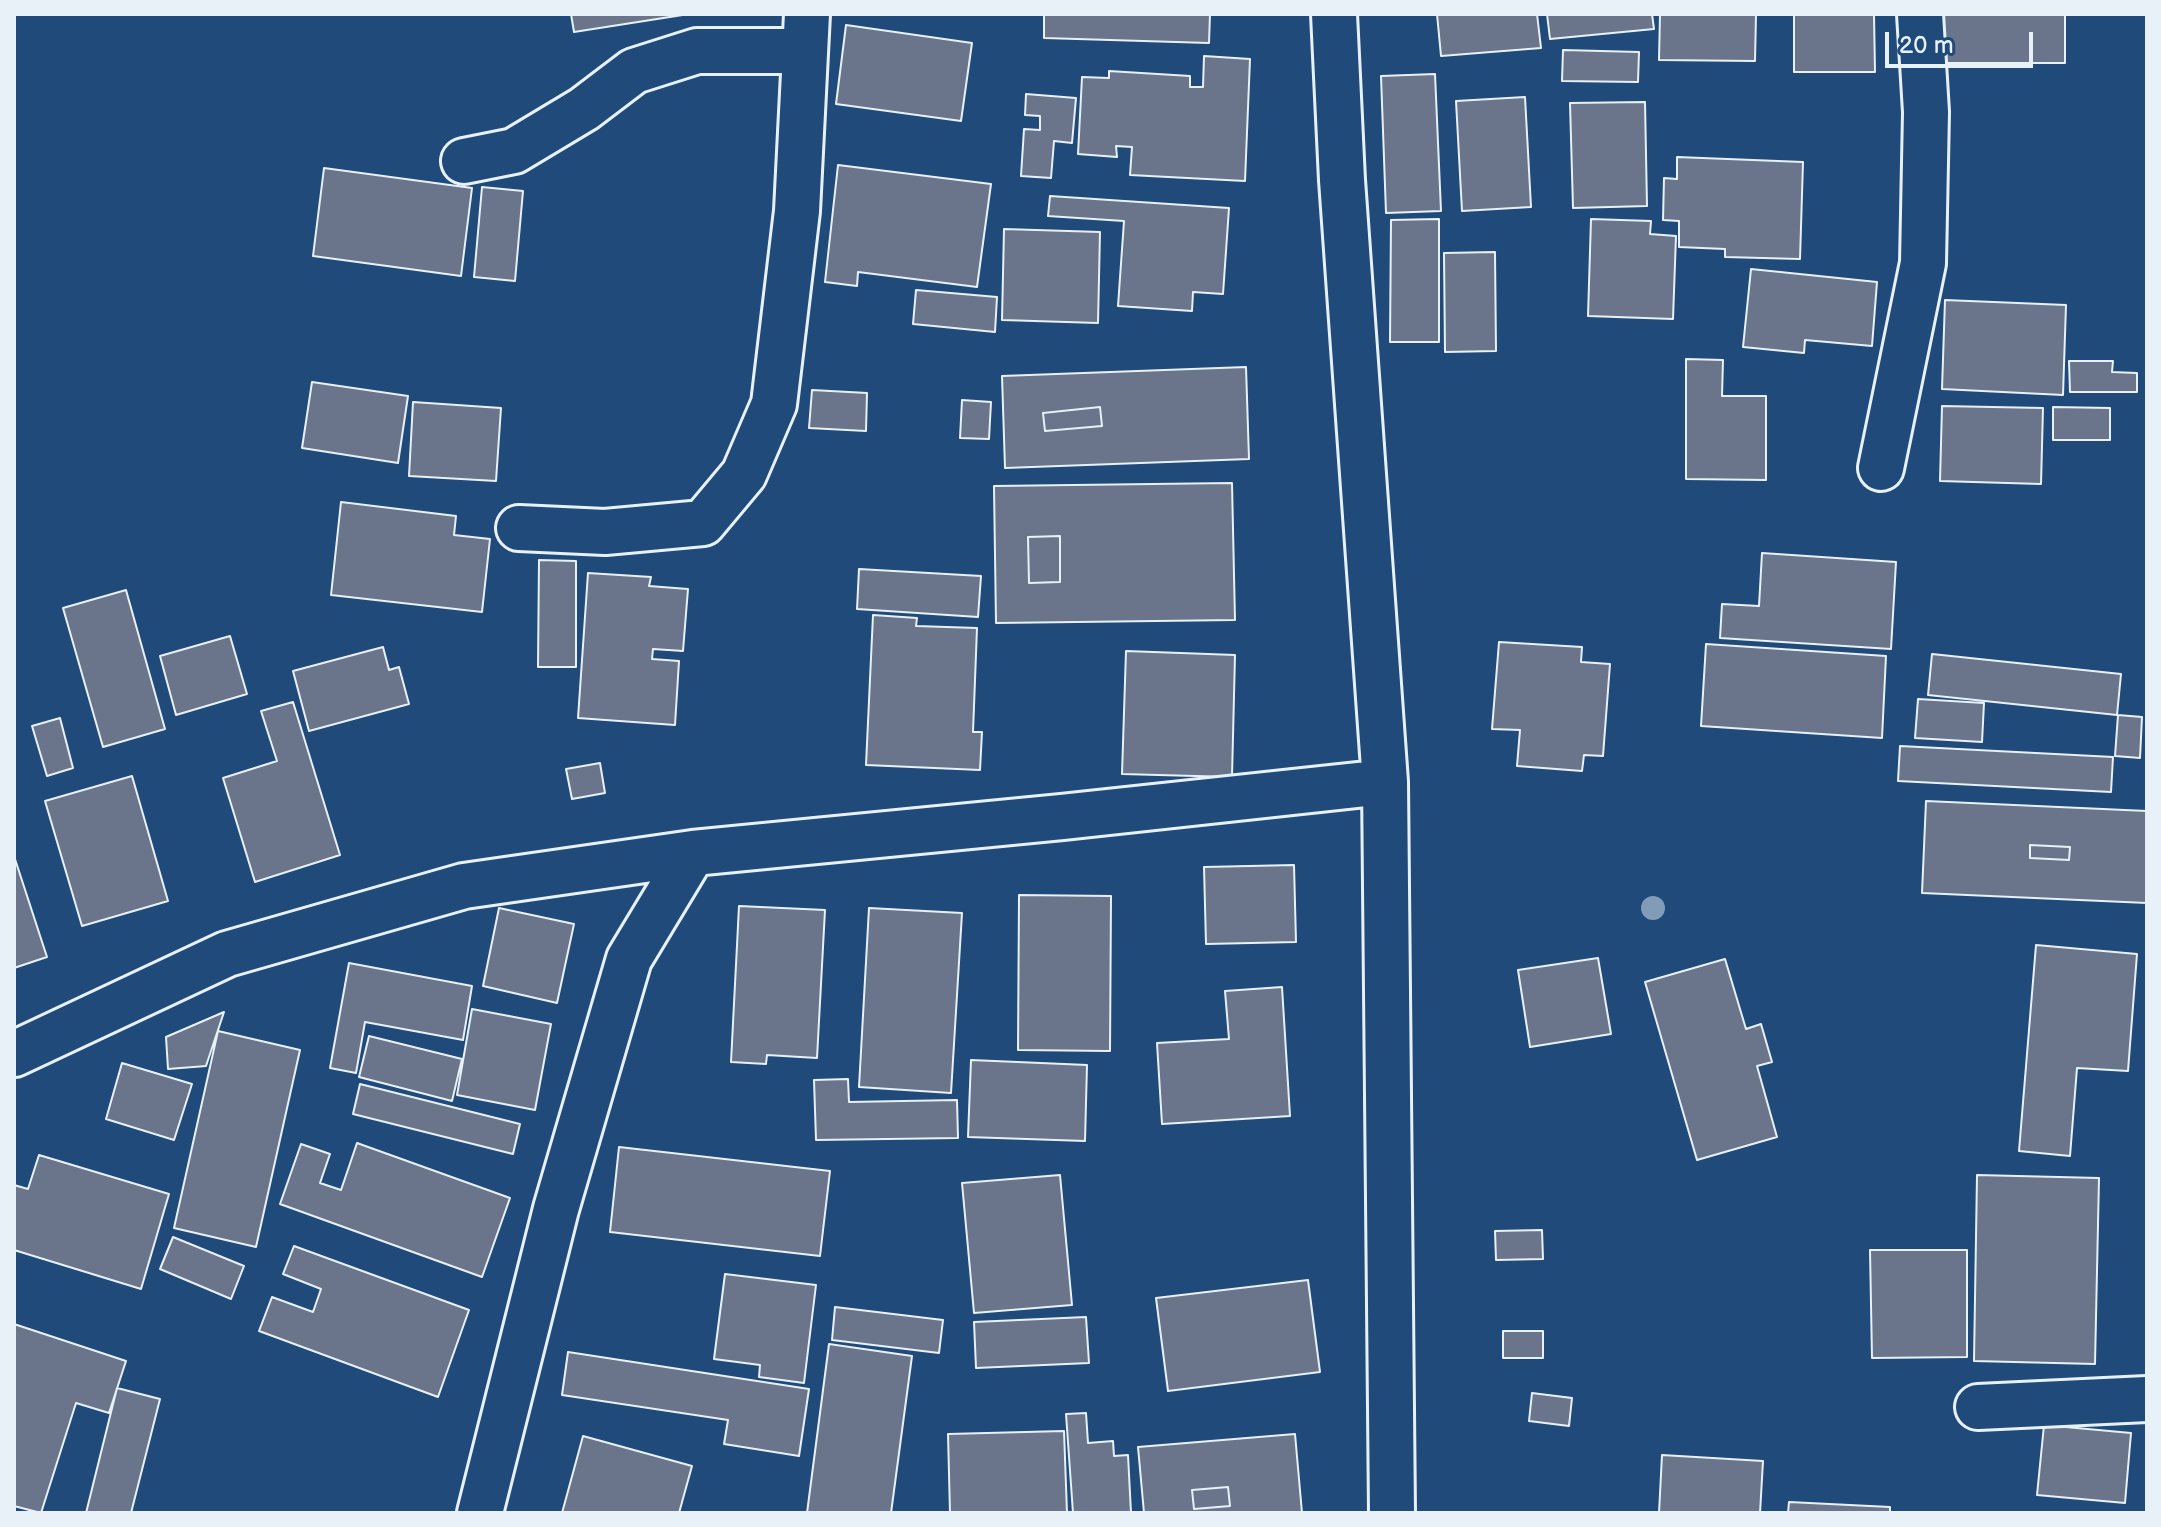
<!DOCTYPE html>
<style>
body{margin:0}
#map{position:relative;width:2161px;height:1527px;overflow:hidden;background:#1f4a7a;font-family:"Balsamiq Sans",sans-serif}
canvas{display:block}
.frame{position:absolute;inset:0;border:16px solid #e8f1f8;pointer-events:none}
.scale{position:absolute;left:1885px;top:32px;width:148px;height:36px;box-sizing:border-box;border:4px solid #e8f1f8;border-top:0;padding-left:10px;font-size:24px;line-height:28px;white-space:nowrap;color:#e8f1f8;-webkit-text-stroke:6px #1f4a7a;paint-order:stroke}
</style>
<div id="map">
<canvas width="2161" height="1527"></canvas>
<div class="frame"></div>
<div class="scale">20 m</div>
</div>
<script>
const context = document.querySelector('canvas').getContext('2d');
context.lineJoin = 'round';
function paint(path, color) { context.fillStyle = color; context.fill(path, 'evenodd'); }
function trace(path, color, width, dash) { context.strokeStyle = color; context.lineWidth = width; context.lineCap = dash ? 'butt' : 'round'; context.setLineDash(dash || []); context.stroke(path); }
const building = new Path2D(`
 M 571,14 L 689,14 L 574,32 Z
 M 1044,14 L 1210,14 L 1209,43 L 1044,38 Z
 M 1437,14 L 1537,14 L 1541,48 L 1441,56 Z
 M 1547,14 L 1652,14 L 1654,29 L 1550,39 Z
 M 1660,14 L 1756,14 L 1755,61 L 1659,60 Z
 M 1794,14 L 1874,14 L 1875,72 L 1794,72 Z
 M 1934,14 L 2065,14 L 2065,63 L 1934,63 Z
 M 846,25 L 972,43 L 961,121 L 836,104 Z
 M 1563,50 L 1639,52 L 1638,82 L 1562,81 Z
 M 1204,56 L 1250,59 L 1245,181 L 1130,175 L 1132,147 L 1116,146 L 1117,157 L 1078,154 L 1082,77 L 1109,78 L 1109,71 L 1190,76 L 1190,87 L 1203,87 Z
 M 1435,74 L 1441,211 L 1386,213 L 1381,76 Z
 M 1026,94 L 1076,98 L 1072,143 L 1054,141 L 1051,178 L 1021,176 L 1024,129 L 1040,130 L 1040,116 L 1025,115 Z
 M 1525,97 L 1531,207 L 1462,211 L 1456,101 Z
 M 1645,102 L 1647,206 L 1573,208 L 1570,103 Z
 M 1677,157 L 1803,162 L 1800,259 L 1725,257 L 1725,249 L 1679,247 L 1679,221 L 1663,220 L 1664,178 L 1677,179 Z
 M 838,165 L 991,184 L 977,287 L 858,272 L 857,286 L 825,282 Z
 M 324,168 L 472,188 L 461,276 L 313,256 Z
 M 482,187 L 523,191 L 515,281 L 474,277 Z
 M 1050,196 L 1229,208 L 1223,294 L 1193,292 L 1192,311 L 1118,306 L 1124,221 L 1048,216 Z
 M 1439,219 L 1439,342 L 1390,342 L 1391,220 Z
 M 1591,219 L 1651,221 L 1650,234 L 1676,236 L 1673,319 L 1588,316 Z
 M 1004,229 L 1100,232 L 1098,323 L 1002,320 Z
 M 1495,252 L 1496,351 L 1445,352 L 1444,253 Z
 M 1751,269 L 1877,282 L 1872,346 L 1805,340 L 1804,353 L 1743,347 Z
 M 916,290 L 997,297 L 995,332 L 913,324 Z
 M 1945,300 L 2066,305 L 2063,395 L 1942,389 Z
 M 1686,359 L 1723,360 L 1722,396 L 1766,396 L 1766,480 L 1686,479 Z
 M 2069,361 L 2113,361 L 2112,372 L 2137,373 L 2137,392 L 2070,392 Z
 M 1246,367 L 1249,459 L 1005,468 L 1002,376 ZM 1100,407 L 1102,426 L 1045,431 L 1043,413 Z
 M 312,382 L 408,396 L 398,463 L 302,448 Z
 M 812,390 L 867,393 L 866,431 L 809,428 Z
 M 962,400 L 991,402 L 989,439 L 960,438 Z
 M 413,402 L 501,408 L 496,481 L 409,476 Z
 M 1942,406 L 2043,408 L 2041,484 L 1940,481 Z
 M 1100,407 L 1102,426 L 1045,431 L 1043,413 Z
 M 2053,407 L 2110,408 L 2110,440 L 2053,440 Z
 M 1232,483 L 1235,620 L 996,623 L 994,486 ZM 1060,536 L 1060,582 L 1029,583 L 1028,537 Z
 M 341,502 L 456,516 L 454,535 L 490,539 L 482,612 L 331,595 Z
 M 1060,536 L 1060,582 L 1029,583 L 1028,537 Z
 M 1762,553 L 1896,562 L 1891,649 L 1720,638 L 1722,604 L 1759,606 Z
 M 539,560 L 576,561 L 576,667 L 538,667 Z
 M 859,569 L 981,576 L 978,617 L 857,609 Z
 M 588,573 L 651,577 L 649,586 L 688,589 L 683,651 L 653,649 L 652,659 L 679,661 L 675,725 L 578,718 Z
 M 126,590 L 165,729 L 103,747 L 63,608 Z
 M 873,615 L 917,618 L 916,626 L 977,628 L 973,732 L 982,732 L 980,770 L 866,765 Z
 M 230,636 L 247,694 L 176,715 L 160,656 Z
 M 1499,642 L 1582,647 L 1581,662 L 1610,664 L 1603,756 L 1584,755 L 1582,771 L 1517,766 L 1520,730 L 1492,729 Z
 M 1706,644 L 1886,656 L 1882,738 L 1701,726 Z
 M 383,647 L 389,670 L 399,667 L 409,704 L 309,731 L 293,671 Z
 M 1126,651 L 1235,655 L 1232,777 L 1122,774 Z
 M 1932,654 L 2121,674 L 2117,715 L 1928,695 Z
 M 1918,699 L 1984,703 L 1982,742 L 1915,738 Z
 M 293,702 L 340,855 L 255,882 L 223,778 L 277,761 L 261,711 Z
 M 2118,715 L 2142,717 L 2140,758 L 2115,756 Z
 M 60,718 L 73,768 L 47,776 L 32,726 Z
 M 1900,746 L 2113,757 L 2111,792 L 1898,781 Z
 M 600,763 L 605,793 L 572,799 L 566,769 Z
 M 132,776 L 168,901 L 82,926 L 45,801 Z
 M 1926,801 L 2147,811 L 2147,903 L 1922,893 ZM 2030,845 L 2070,847 L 2069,860 L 2030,858 Z
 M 2030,845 L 2070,847 L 2069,860 L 2030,858 Z
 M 14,856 L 47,957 L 14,968 Z
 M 1294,865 L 1296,942 L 1206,944 L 1204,867 Z
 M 1019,895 L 1111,896 L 1110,1051 L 1018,1050 Z
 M 739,906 L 825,910 L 817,1058 L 767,1055 L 766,1064 L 731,1062 Z
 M 499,908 L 574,924 L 557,1003 L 483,986 Z
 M 869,908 L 962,913 L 951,1093 L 859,1087 Z
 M 2036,945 L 2137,954 L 2128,1071 L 2077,1068 L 2070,1156 L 2019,1151 Z
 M 1598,958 L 1611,1034 L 1530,1047 L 1518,970 Z
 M 1725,959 L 1746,1029 L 1761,1024 L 1772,1062 L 1757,1066 L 1777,1137 L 1697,1160 L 1645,982 Z
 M 349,963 L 472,986 L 463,1040 L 365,1022 L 356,1073 L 330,1068 Z
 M 1282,987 L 1290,1116 L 1162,1124 L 1157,1043 L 1229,1039 L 1225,991 Z
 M 472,1009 L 551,1024 L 535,1110 L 457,1095 Z
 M 224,1012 L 206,1066 L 168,1069 L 166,1037 Z
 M 218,1031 L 300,1050 L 256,1247 L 174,1228 Z
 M 369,1036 L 462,1059 L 452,1101 L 359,1077 Z
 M 971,1060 L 1087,1065 L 1085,1141 L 968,1137 Z
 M 122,1063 L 192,1084 L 174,1140 L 106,1119 Z
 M 848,1079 L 849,1102 L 957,1100 L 958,1138 L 816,1140 L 814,1080 Z
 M 360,1084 L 520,1124 L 513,1154 L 353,1114 Z
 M 357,1143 L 510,1198 L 482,1277 L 280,1204 L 301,1144 L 330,1154 L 320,1183 L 341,1190 Z
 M 619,1147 L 830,1171 L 820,1256 L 610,1232 Z
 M 39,1155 L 169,1194 L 141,1289 L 14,1250 L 14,1185 L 28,1189 Z
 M 1060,1175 L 1072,1305 L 974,1313 L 962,1183 Z
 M 1977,1175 L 2099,1178 L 2095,1364 L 1974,1361 Z
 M 1542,1230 L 1543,1259 L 1496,1260 L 1495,1231 Z
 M 173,1237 L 244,1266 L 231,1299 L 160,1269 Z
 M 294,1246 L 469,1310 L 438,1397 L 259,1331 L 272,1297 L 313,1312 L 321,1289 L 283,1274 Z
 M 1870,1250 L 1967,1250 L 1967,1357 L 1872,1358 Z
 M 725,1274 L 816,1285 L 804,1383 L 759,1377 L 760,1365 L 714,1359 Z
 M 1308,1280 L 1320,1372 L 1168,1391 L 1156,1298 Z
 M 835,1307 L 943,1320 L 939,1353 L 832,1340 Z
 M 1086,1317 L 1089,1363 L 976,1368 L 974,1322 Z
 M 14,1324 L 126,1361 L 109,1413 L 76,1403 L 41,1513 L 14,1506 Z
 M 1503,1331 L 1543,1331 L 1543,1358 L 1503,1358 Z
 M 829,1344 L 912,1356 L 891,1513 L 807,1513 Z
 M 568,1352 L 809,1389 L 799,1456 L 724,1444 L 728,1420 L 562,1395 Z
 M 117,1388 L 160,1399 L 131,1513 L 86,1513 Z
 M 1532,1393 L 1572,1398 L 1569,1426 L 1529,1421 Z
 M 1086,1413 L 1088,1443 L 1113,1441 L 1114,1456 L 1128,1455 L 1131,1513 L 1073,1513 L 1066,1414 Z
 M 2044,1425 L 2131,1433 L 2125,1503 L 2037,1495 Z
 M 1064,1431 L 1067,1513 L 950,1513 L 948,1434 Z
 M 1295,1434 L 1302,1513 L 1144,1513 L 1138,1447 ZM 1228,1487 L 1230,1506 L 1194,1509 L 1192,1490 Z
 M 583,1436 L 692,1466 L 679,1513 L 562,1513 Z
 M 1662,1455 L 1763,1461 L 1760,1513 L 1659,1513 Z
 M 1228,1487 L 1230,1506 L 1194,1509 L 1192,1490 Z
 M 1789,1502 L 1890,1507 L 1890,1513 L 1788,1513 Z`);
const minor = new Path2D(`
 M 1334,14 L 1342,180 L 1385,782 L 1392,1513
 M 464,161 L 514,151 L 584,109 L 634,71 L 697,51 L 805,51
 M 1881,468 L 1923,263 L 1926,112 L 1920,14
 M 519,528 L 605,532 L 703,523 L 744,474 L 774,404 L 797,211 L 807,14
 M 14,1054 L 227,954 L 464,886 L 693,853 L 1062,817 L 1385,782
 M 1978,1407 L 2147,1399
 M 480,1513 L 556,1209 L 629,959 L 693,853`);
const trees = [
 [1653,908]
];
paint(building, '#6a748a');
trace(building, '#e8f1f8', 2);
trace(minor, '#e8f1f8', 50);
trace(minor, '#1f4a7a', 44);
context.fillStyle = '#809cb6';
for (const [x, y] of trees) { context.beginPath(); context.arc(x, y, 12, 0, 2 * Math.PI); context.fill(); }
</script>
